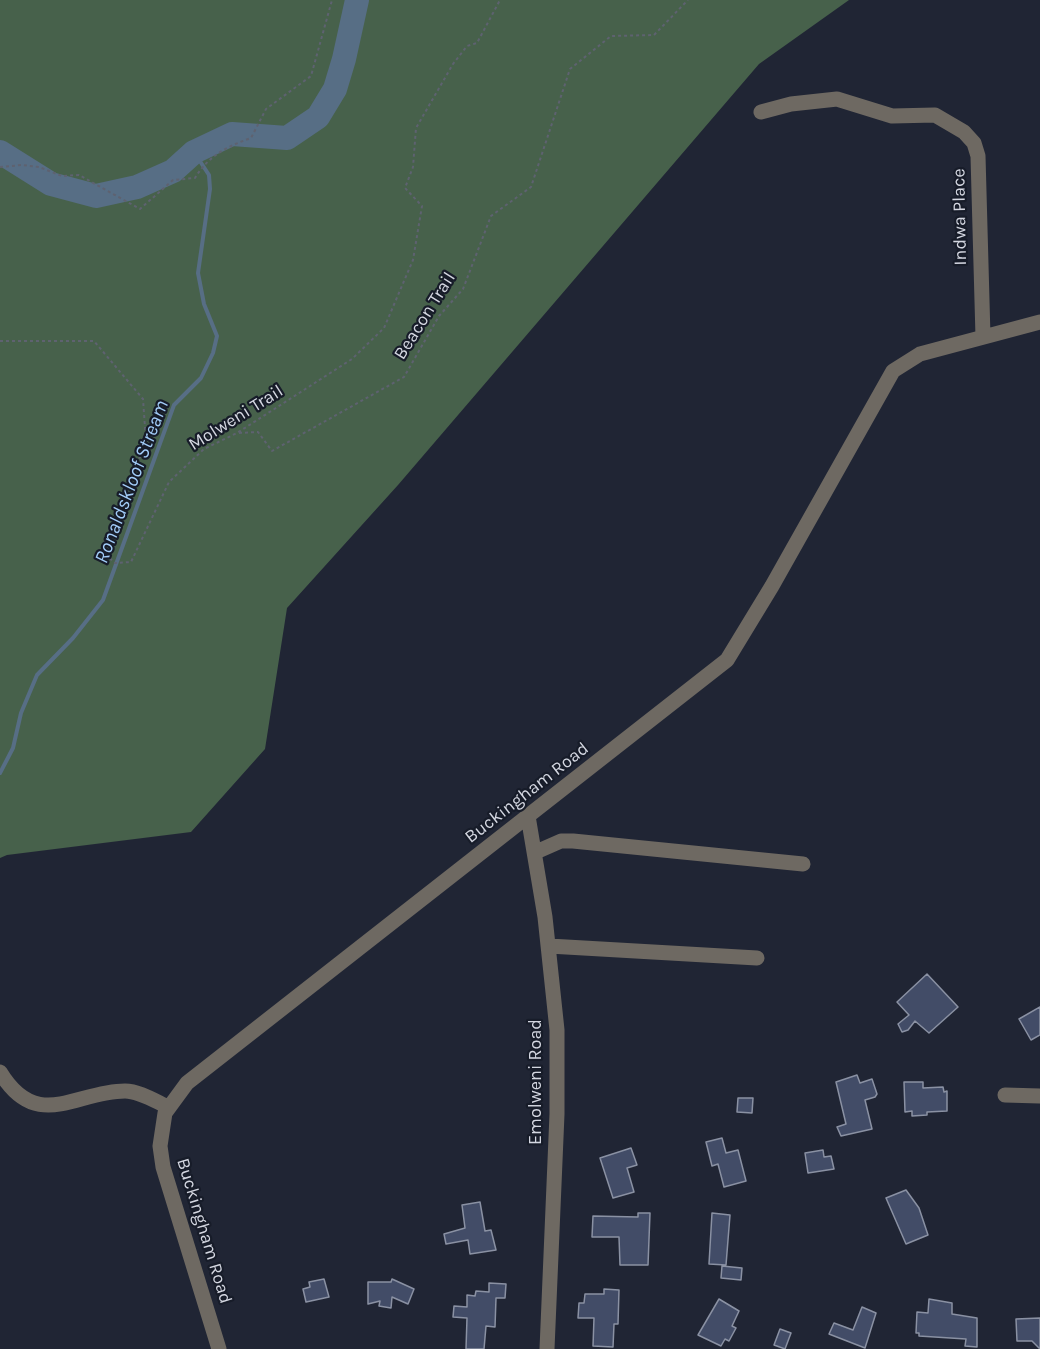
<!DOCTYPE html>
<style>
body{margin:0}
canvas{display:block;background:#202534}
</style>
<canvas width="1040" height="1349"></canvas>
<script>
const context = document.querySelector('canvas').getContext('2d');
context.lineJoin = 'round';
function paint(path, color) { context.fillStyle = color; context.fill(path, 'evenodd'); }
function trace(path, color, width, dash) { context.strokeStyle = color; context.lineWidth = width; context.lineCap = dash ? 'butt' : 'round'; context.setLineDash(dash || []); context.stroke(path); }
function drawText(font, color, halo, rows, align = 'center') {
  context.font = font + ' Karla,sans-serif'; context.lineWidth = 4.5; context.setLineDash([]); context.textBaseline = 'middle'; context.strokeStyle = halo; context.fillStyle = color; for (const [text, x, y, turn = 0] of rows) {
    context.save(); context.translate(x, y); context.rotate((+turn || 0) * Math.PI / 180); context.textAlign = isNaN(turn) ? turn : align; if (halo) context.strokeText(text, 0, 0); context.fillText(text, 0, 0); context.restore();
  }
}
const forest = new Path2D(`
 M 0,0 L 849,0 L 759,64 L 398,485 L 287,608 L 265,749 L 191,832 L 7,855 L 0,858 Z`);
const stream = new Path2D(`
 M 0,773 L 13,748 L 21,713 L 37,675 L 73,638 L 103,600 L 174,405 L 201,378 L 213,353 L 217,336 L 204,304 L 198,273 L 210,189 L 209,175 L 194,152`);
const river = new Path2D(`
 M 0,152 L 51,184 L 96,196 L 137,187 L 173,171 L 194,152 L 232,134 L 287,138 L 318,117 L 335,89 L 344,59 L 357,0`);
const building = new Path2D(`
 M 927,974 L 958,1007 L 929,1033 L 915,1021 L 908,1030 L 902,1032 L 898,1024 L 909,1015 L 897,1002 Z
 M 1040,1007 L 1040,1035 L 1031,1040 L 1019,1019 Z
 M 857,1075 L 860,1083 L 872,1079 L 877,1094 L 875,1097 L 865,1100 L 872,1129 L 841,1136 L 837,1127 L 846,1124 L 836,1082 Z
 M 904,1082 L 923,1082 L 923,1088 L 943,1087 L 944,1092 L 947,1091 L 947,1111 L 927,1112 L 927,1115 L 912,1116 L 912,1111 L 905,1112 Z
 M 738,1098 L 753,1098 L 752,1113 L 737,1112 Z
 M 722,1138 L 726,1153 L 738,1150 L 746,1181 L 724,1187 L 718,1164 L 712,1166 L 706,1142 Z
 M 631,1148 L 637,1165 L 627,1168 L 634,1192 L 613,1198 L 600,1158 Z
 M 823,1150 L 824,1157 L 831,1156 L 834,1169 L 808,1173 L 805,1153 Z
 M 906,1190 L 919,1208 L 928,1235 L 906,1244 L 886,1198 Z
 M 480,1202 L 485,1231 L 491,1230 L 496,1250 L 470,1254 L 468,1240 L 446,1244 L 444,1234 L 465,1228 L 462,1205 Z
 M 638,1213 L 650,1213 L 648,1265 L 620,1265 L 619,1237 L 592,1237 L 593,1216 L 638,1217 Z
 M 712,1213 L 730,1215 L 726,1265 L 709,1264 Z
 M 722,1266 L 742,1268 L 741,1280 L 721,1278 Z
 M 324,1279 L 329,1297 L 306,1302 L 303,1289 L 310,1287 L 309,1282 Z
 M 392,1279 L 414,1289 L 408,1304 L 392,1297 L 391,1308 L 379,1306 L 380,1301 L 368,1304 L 368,1282 L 391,1282 Z
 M 489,1283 L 506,1284 L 505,1298 L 496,1298 L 495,1327 L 486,1326 L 484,1349 L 466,1349 L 467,1318 L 453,1317 L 454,1306 L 467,1307 L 467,1295 L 475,1296 L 476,1291 L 489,1292 Z
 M 604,1289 L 619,1290 L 618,1324 L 614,1324 L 613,1347 L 593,1346 L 594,1318 L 578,1318 L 579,1303 L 584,1303 L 585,1294 L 604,1294 Z
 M 719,1299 L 739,1311 L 732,1326 L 736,1328 L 729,1341 L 725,1339 L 721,1346 L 698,1335 Z
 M 929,1299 L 952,1303 L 952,1314 L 977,1318 L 977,1347 L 965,1346 L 966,1339 L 919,1336 L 919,1333 L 916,1333 L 917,1312 L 928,1313 Z
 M 862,1307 L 876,1313 L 865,1348 L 829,1334 L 834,1323 L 853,1330 Z
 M 1040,1318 L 1040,1349 L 1032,1341 L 1017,1341 L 1016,1319 Z
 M 780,1329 L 791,1333 L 785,1349 L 774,1345 Z`);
const path = new Path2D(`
 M 0,167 L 22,165 L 39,167 L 62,176 L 79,175 L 140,209 L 173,180 L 195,178 C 208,156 228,146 251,138 L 266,109 L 311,76 L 332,0
 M 0,341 L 94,341 L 143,399 L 146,442 L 101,550 L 115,563 L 131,562 L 169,482 L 204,449 L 237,433 L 352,359 L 384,328 L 413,260 L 422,206 L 405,188 L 413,167 L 416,128 L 453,64 L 467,46 L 477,43 L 500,0
 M 239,433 L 258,432 L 272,451 L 404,377 L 439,316 L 463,289 L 491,216 L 531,187 L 570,69 L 611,36 L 654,35 L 688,0`);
const minor = new Path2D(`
 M 761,112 L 791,104 L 837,99 L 892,116 L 935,115 L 964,132 L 974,143 L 978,156 L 983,337
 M 528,816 L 545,917 L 557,1030 L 557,1114 L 547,1349
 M 536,852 L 561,841 L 573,841 L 803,864
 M 549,946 L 757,958
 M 0,1072 C 37,1133 76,1091 125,1091 C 139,1091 155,1101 168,1107
 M 1005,1095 L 1040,1096
 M 219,1349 L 163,1167 L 160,1146 L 165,1113 L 187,1083 L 727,660 L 772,586 L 893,371 L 920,354 L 1040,322`);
const streetNames = [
 ["Indwa Place",960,217,-91],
 ["Beacon Trail",425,316,-58],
 ["Molweni Trail",236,418,-32],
 ["Buckingham Road",527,793,-38],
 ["Emolweni Road",536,1082,-90],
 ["Buckingham Road",204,1231,73]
];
const waterNames = [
 ["Ronaldskloof Stream",132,482,-69]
];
paint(forest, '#47614b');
trace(stream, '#576e85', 4);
trace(river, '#576e85', 24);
paint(building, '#424c67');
trace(building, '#8a91a3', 1.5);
trace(path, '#5e6270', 2, [3, 3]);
trace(minor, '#6e6962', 15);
drawText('18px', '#d4d7e1', '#171c29', streetNames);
drawText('italic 20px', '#a2ccf8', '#171c29', waterNames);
</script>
